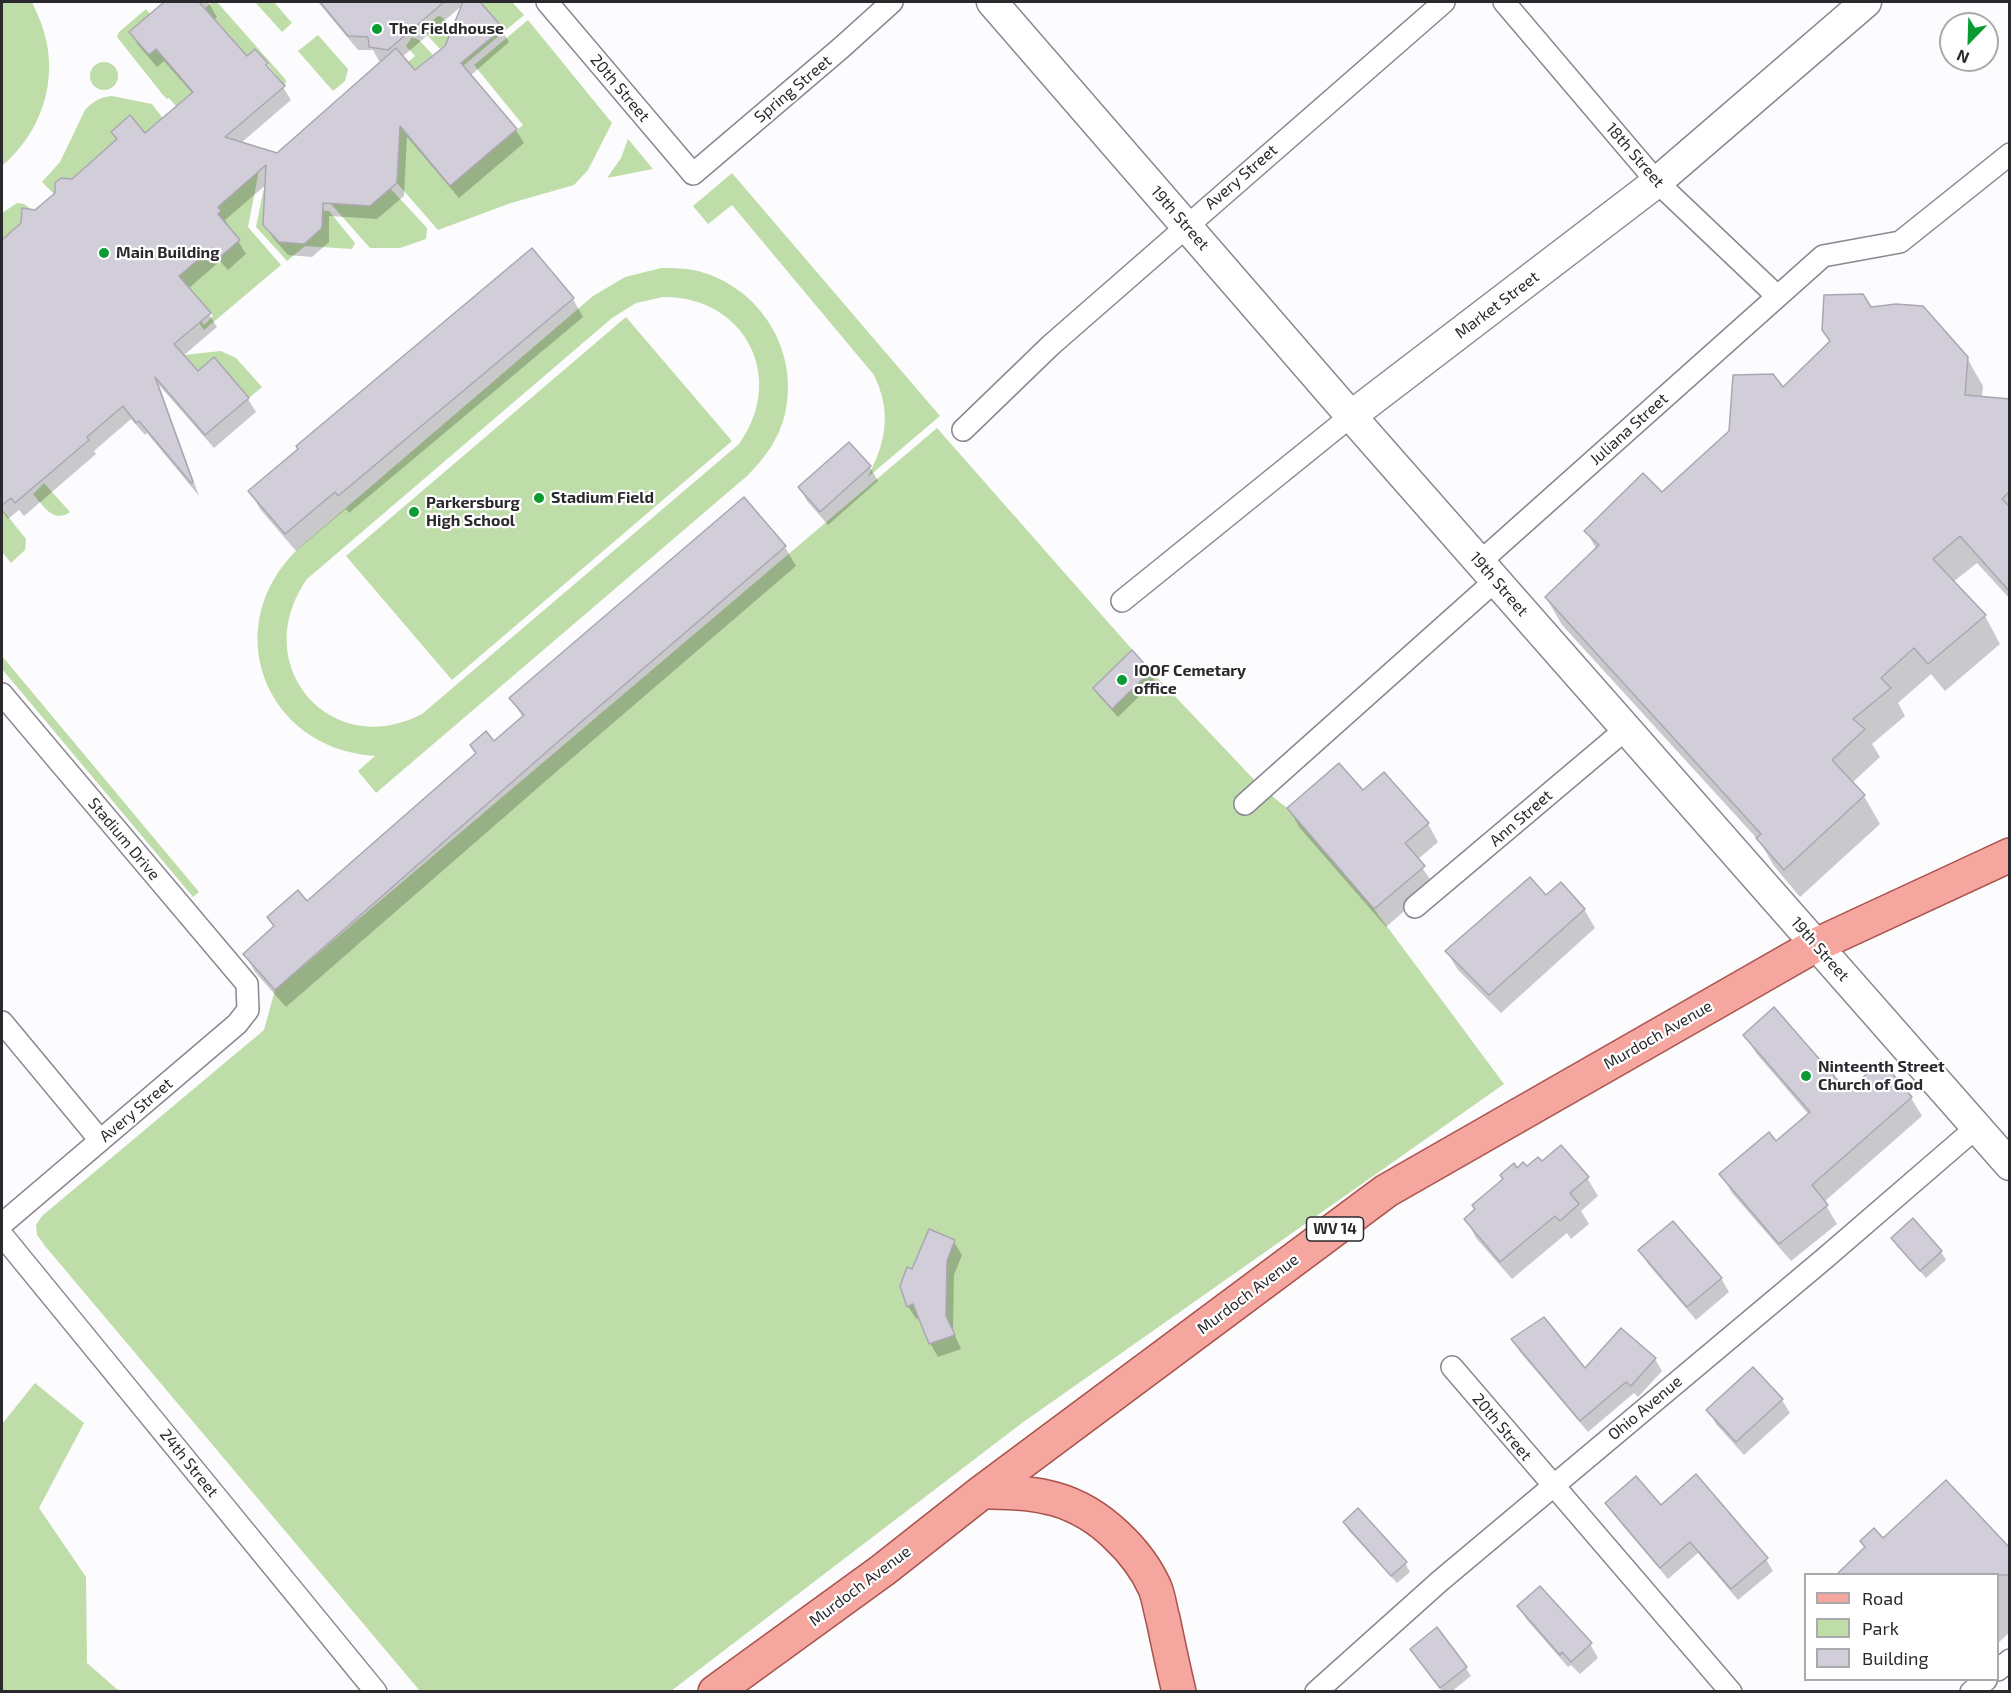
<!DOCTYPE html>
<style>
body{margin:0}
#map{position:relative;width:2011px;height:1693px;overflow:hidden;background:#fcfbfd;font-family:"Exo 2",sans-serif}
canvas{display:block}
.frame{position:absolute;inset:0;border:3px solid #2a292d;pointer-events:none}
.legend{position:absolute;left:1804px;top:1573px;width:195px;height:108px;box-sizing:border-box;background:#fff;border:2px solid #aaa9ab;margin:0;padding:8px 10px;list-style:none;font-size:18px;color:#2a292d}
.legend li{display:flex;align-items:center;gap:12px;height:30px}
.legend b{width:30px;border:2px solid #aaa9ab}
.north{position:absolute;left:1939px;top:12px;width:60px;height:60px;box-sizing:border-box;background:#fff;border:2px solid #aaa9ab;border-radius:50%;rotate:203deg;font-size:16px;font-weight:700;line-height:24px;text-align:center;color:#2a292d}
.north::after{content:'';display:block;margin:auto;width:21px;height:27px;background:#0a9b33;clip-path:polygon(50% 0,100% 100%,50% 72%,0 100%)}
</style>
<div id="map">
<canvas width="2011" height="1693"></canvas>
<div class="frame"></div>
<ul class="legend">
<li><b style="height:8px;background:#f5a69e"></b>Road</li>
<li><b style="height:16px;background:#bfdda8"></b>Park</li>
<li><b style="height:16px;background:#d1cdd9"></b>Building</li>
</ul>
<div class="north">N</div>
</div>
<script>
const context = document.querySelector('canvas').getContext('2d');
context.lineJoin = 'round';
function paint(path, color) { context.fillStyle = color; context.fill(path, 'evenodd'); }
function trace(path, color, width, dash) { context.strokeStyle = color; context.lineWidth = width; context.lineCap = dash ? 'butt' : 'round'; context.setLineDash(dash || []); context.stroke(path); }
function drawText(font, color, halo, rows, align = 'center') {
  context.font = font + ' "Exo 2",sans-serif'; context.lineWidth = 4.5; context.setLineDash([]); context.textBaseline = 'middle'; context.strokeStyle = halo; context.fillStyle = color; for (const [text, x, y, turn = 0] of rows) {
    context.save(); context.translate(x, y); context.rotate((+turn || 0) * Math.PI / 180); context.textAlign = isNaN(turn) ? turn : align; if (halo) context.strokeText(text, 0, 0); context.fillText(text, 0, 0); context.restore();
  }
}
const green = new Path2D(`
 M 2,2 L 32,2 C 36,11 41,21 44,32 C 59,82 40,134 2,166 Z
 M 210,2 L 217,2 L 286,80 L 285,86 L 256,50 L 247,56 L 205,8 L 211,3 Z
 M 255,2 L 274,2 L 292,23 L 282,32 Z
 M 480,2 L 512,2 L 524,15 L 463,66 L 446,45 L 440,49 L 428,36 L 426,26 L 438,16 L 442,17 L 473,53 L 503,28 Z
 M 146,9 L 150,14 L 129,32 L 148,54 L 156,49 L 199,99 L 182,113 L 169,98 L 167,99 L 163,95 L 117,37 L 119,32 Z
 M 528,20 L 612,123 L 588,170 L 574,185 L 511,203 L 438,230 L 397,183 L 378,101 L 450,185 L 523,125 L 474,65 Z
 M 318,35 L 348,69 L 345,81 L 333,91 L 298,51 Z
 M 412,37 L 419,40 L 433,55 L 416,70 L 408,62 L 415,56 L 406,46 Z
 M90 76a14 14 0 1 1 28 0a14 14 0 1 1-28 0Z
 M 112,96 L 152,104 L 168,125 L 151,140 L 130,116 L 111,132 L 117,139 L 69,181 L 66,178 L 61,178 L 55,183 L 57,191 L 54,194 L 42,182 L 60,162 L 85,110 C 93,101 101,97 112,96 Z
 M 628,139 L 653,169 L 607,178 L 621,158 Z
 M 259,170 L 248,227 L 281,265 L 204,330 L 199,323 L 201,321 L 204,325 L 213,316 L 179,276 L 212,248 L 220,257 L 239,240 L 218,214 L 221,211 L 218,207 Z
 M 267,173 L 263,225 L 279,242 L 305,244 L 322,228 L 322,210 L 329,211 L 355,243 L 352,249 L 305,246 L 287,261 L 256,227 Z
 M 732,173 L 940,416 L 868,477 C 886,441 892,413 874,375 L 732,205 L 708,224 L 693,206 Z
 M 390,188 L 427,228 L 426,239 L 400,248 L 370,248 L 330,203 Z
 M 17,203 L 24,204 L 31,209 L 24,220 L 2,240 L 2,213 Z
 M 661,268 C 673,268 685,268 698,271 C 760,287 800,351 785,414 C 779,439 765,458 747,476 L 376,793 L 358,771 L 375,756 C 264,749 217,625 299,548 L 593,296 L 625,277 ZM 663,297 C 745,296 787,378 739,444 L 422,714 C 330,762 247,664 307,579 L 612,318 L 636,303 Z
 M 626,317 L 732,441 L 452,680 L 346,556 Z
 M 221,351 L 236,358 L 262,387 L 249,398 L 215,358 L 198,371 L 184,355 Z
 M 937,428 L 1151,671 L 1262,788 L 1287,808 L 1374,909 L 1504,1084 L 1022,1423 L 671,1691 L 420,1691 L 45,1246 L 37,1235 L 36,1225 L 42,1216 L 264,1030 L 275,990 Z
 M 44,483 L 70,512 C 53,524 43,505 33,494 Z
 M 2,509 L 26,539 L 25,550 L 11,563 L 2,552 Z
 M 2,656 L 199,892 L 193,897 L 2,669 Z
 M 35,1383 L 84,1423 L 39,1508 L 86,1577 L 87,1663 L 119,1691 L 2,1691 L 2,1424 Z`);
const shadow = new Path2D(`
 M 166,2 L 208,2 L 217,17 L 214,20 L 247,58 L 255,51 L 283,87 L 291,100 L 241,143 L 278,155 L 383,61 L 379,61 L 373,50 L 358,50 L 318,2 L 478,2 L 501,29 L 509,42 L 470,76 L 516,130 L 524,143 L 459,198 L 407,137 L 404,196 L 377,219 L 329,216 L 329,242 L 312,257 L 288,255 L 273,238 L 265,224 L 267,184 L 225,220 L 228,225 L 226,227 L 238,241 L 246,254 L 228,270 L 220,261 L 188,289 L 209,314 L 217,327 L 183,356 L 198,373 L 248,399 L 256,412 L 214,448 L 159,385 L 199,496 L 147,433 L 145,435 L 131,419 L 94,451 L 96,454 L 24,516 L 19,510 L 8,519 L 2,511 L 2,242 L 118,141 L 113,132 L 145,135 L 193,94 L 164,61 L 157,67 L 138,45 L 131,32 ZM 464,4 L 446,47 L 415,72 L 402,57 Z
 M 532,250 L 573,299 L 583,317 L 349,513 L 346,509 L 296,551 L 260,509 L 250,491 Z
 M 1871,308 L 1967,358 L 1983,386 L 1982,398 L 2010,403 L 2010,599 L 1977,563 L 1953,582 L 1985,616 L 2000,644 L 1945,691 L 1931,674 L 1898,703 L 1905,716 L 1872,744 L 1880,757 L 1852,783 L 1864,796 L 1880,824 L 1800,897 L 1774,866 L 1760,842 L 1562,625 L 1546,597 L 1597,550 L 1586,531 L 1662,494 L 1783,389 Z
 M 848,444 L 870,467 L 878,481 L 828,525 L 807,501 L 799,487 Z
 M 744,499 L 785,547 L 796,566 L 563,766 L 286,1007 L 255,972 L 245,954 L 275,928 L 269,918 L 307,903 L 477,755 L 471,745 L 494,743 L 523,718 L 511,698 Z
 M 1150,672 L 1155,681 L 1118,717 L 1100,697 L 1095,689 Z
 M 1363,792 L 1428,824 L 1438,842 L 1417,860 L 1434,885 L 1386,927 L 1299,827 L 1289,808 Z
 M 1546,897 L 1584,909 L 1595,928 L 1501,1013 L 1458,970 L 1447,952 Z
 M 1745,1035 L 1848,1094 L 1881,1063 L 1911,1098 L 1922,1116 L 1824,1202 L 1837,1224 L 1791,1261 L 1732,1193 L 1721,1174 L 1776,1143 L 1809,1115 L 1756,1053 Z
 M 1542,1163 L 1587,1178 L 1598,1196 L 1581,1211 L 1589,1224 L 1571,1239 L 1567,1233 L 1512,1279 L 1476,1238 L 1466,1219 L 1517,1170 Z
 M 1893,1239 L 1941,1252 L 1946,1260 L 1926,1278 L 1898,1247 Z
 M 954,1242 L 962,1255 L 954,1275 L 953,1331 L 961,1349 L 938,1357 L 930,1343 L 920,1318 L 916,1319 L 908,1306 L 913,1271 Z
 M 1640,1250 L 1721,1278 L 1729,1292 L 1696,1320 L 1648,1264 Z
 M 1513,1340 L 1585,1371 L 1655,1359 L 1662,1371 L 1638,1397 L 1634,1393 L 1588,1432 L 1520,1352 Z
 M 1782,1400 L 1790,1413 L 1744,1455 L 1716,1424 L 1708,1410 Z
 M 1607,1504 L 1660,1507 L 1766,1559 L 1773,1571 L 1738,1600 L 1698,1553 L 1668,1579 L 1614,1515 Z
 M 1344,1522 L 1405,1563 L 1410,1572 L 1397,1583 L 1349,1531 Z
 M 1883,1540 L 2010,1550 L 2010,1632 L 1998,1643 L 1998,1574 L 1866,1549 L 1862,1542 Z
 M 1519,1607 L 1590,1644 L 1598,1658 L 1580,1674 L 1571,1665 L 1568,1667 L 1527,1620 Z
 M 1412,1649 L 1466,1668 L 1471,1676 L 1451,1692 L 1443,1692 Z`);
const building = new Path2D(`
 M 164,2 L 199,2 L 247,56 L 255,49 L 268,63 L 266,65 L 285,86 L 225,137 L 277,153 L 396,48 L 415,70 L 445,46 L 463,2 L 480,2 L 503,28 L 461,63 L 517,129 L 450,186 L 400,126 L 397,183 L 370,206 L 323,203 L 322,228 L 304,244 L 279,242 L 263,225 L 266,165 L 218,207 L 221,211 L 218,214 L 240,240 L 220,257 L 212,248 L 179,276 L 211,313 L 174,344 L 198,371 L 214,357 L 249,398 L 205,435 L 155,377 L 193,482 L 191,483 L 139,421 L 136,423 L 123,406 L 87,437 L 89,440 L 15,503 L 11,498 L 2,505 L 2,240 L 21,223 L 22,208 L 35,210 L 55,193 L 55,183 L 61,178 L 72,179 L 117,139 L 111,132 L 130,115 L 145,133 L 193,92 L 156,49 L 149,55 L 129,32 Z
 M 320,2 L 444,2 L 388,50 L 369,47 L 368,37 L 348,36 Z
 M 532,248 L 574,298 L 338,496 L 335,492 L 285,534 L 248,491 L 298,449 L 296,446 Z
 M 1863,294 L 1871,307 L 1896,304 L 1923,306 L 1968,357 L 1965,395 L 2010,399 L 2010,491 L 2002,499 L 2010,507 L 2010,592 L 1960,536 L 1933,559 L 1986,615 L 1928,664 L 1914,648 L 1881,678 L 1891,688 L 1853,719 L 1865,729 L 1832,760 L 1865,795 L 1784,870 L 1756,838 L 1761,834 L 1545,597 L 1599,545 L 1584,531 L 1643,473 L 1662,492 L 1729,431 L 1733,375 L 1773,374 L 1783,387 L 1830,341 L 1822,330 L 1824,295 Z
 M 849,442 L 871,466 L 820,512 L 798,487 Z
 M 744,497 L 786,546 L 552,747 L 275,990 L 243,954 L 274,926 L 267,917 L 298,890 L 307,901 L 476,753 L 470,745 L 486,731 L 494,741 L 524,715 L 509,698 Z
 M 1132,650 L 1151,671 L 1112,709 L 1093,688 Z
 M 1339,763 L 1363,790 L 1384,772 L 1429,823 L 1405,843 L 1425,866 L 1374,909 L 1287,808 Z
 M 1530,877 L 1546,895 L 1561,882 L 1585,909 L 1489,995 L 1445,951 Z
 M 1774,1007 L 1848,1092 L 1881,1060 L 1912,1097 L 1812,1185 L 1828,1205 L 1779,1244 L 1719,1174 L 1769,1132 L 1776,1141 L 1810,1112 L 1743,1035 Z
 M 1561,1145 L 1589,1177 L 1570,1193 L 1579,1204 L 1560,1221 L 1555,1216 L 1500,1262 L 1464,1219 L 1475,1209 L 1472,1205 L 1503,1179 L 1500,1175 L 1514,1163 L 1517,1168 L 1523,1162 L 1527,1166 L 1538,1157 L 1542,1161 Z
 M 1913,1218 L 1942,1251 L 1920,1271 L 1891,1238 Z
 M 1673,1221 L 1722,1278 L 1687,1307 L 1638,1250 Z
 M 929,1229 L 955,1240 L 947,1261 L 946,1316 L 955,1335 L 929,1344 L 913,1304 L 907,1307 L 900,1286 L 907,1267 L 912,1269 Z
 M 1544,1317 L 1585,1368 L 1621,1328 L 1656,1358 L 1631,1386 L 1626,1382 L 1580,1421 L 1511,1339 Z
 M 1753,1367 L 1783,1399 L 1736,1442 L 1706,1410 Z
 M 1696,1474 L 1768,1558 L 1731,1589 L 1690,1542 L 1660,1568 L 1605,1503 L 1636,1476 L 1661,1505 Z
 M 1946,1480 L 2010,1548 L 2010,1575 L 1836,1575 L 1865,1547 L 1860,1541 L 1874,1528 L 1883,1538 Z
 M 1358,1508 L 1407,1562 L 1391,1576 L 1343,1522 Z
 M 1540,1586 L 1592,1643 L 1571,1662 L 1562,1652 L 1560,1655 L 1517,1606 Z
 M 1437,1627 L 1467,1667 L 1440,1688 L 1410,1649 Z`);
const street = new Path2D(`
 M 547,2 L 693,174 L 841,48 L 892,2
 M 1504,2 L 1657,182 L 1777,296
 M 963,430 L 1051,345 L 1444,2
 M 1480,562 L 1823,256 L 1900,242 L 2010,154
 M 1122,601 L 1351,416
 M 2,694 L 247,984 L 248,1010 L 237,1024 L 2,1224
 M 1245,804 L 1496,580
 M 1415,907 L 1626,729
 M 2,1022 L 100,1140
 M 2,1235 L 376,1692
 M 1452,1367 L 1731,1692
 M 1998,1670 L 2010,1660
 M 1316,1692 L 1440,1581 L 1824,1259 L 1977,1127
 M 1971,1692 L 1986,1680`);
const secondary = new Path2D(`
 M 992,2 L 1351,416 L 2010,1165
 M 1351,416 L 1657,182 L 1866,2`);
const primary = new Path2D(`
 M 982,1492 C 1036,1491 1077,1497 1117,1536 C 1133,1551 1146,1568 1155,1588 C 1159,1598 1160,1609 1163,1619 C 1168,1643 1173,1667 1179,1692
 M 715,1692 L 883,1570 L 982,1492 L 1386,1191 L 1816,945 L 2010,855`);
const markers = [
 [377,29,6,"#0a9b33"],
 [104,253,6,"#0a9b33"],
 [539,498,6,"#0a9b33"],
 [414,512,6,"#0a9b33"],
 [1122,680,6,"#0a9b33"],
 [1806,1076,6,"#0a9b33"]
];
const shields = [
 [1335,1229,57]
];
const shieldNames = [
 ["WV 14",1335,1229]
];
const poiNames = [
 ["The Fieldhouse",389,29],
 ["Main Building",116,253],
 ["Stadium Field",551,498],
 ["Parkersburg",426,503],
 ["High School",426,521],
 ["IOOF Cemetary",1134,671],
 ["office",1134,689],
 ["Ninteenth Street",1818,1067],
 ["Church of God",1818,1085]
];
const streetNames = [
 ["20th Street",620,88,50],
 ["Spring Street",793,89,-40],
 ["18th Street",1635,155,49],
 ["Avery Street",1241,177,-41],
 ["19th Street",1180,218,49],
 ["Market Street",1497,305,-37],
 ["Juliana Street",1629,429,-42],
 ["19th Street",1499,584,49],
 ["Ann Street",1521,818,-41],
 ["Stadium Drive",124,839,50],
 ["19th Street",1820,949,49],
 ["Murdoch Avenue",1658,1035,-30],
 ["Avery Street",136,1110,-40],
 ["Murdoch Avenue",1248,1294,-37],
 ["Ohio Avenue",1645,1408,-40],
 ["20th Street",1502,1427,50],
 ["24th Street",189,1463,51],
 ["Murdoch Avenue",860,1586,-37]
];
paint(green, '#bfdda8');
paint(shadow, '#0003');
paint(building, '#d1cdd9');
trace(building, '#aba7b2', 1.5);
trace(street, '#8a8791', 24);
trace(secondary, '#8a8791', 33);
trace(primary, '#a9534c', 36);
trace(street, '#fff', 21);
trace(secondary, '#fff', 30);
trace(primary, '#f5a69e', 33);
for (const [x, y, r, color] of markers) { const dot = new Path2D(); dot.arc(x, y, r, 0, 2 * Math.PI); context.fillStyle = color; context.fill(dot); trace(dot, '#fff', 2); }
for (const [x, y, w] of shields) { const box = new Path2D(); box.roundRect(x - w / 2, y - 12, w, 24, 4.5); context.fillStyle = '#fff'; context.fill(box); trace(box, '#2a292d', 1.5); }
drawText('bold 15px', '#2a292d', null, shieldNames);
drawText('bold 16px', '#2a292d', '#fff', poiNames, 'left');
drawText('16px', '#2a292d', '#fff', streetNames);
</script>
